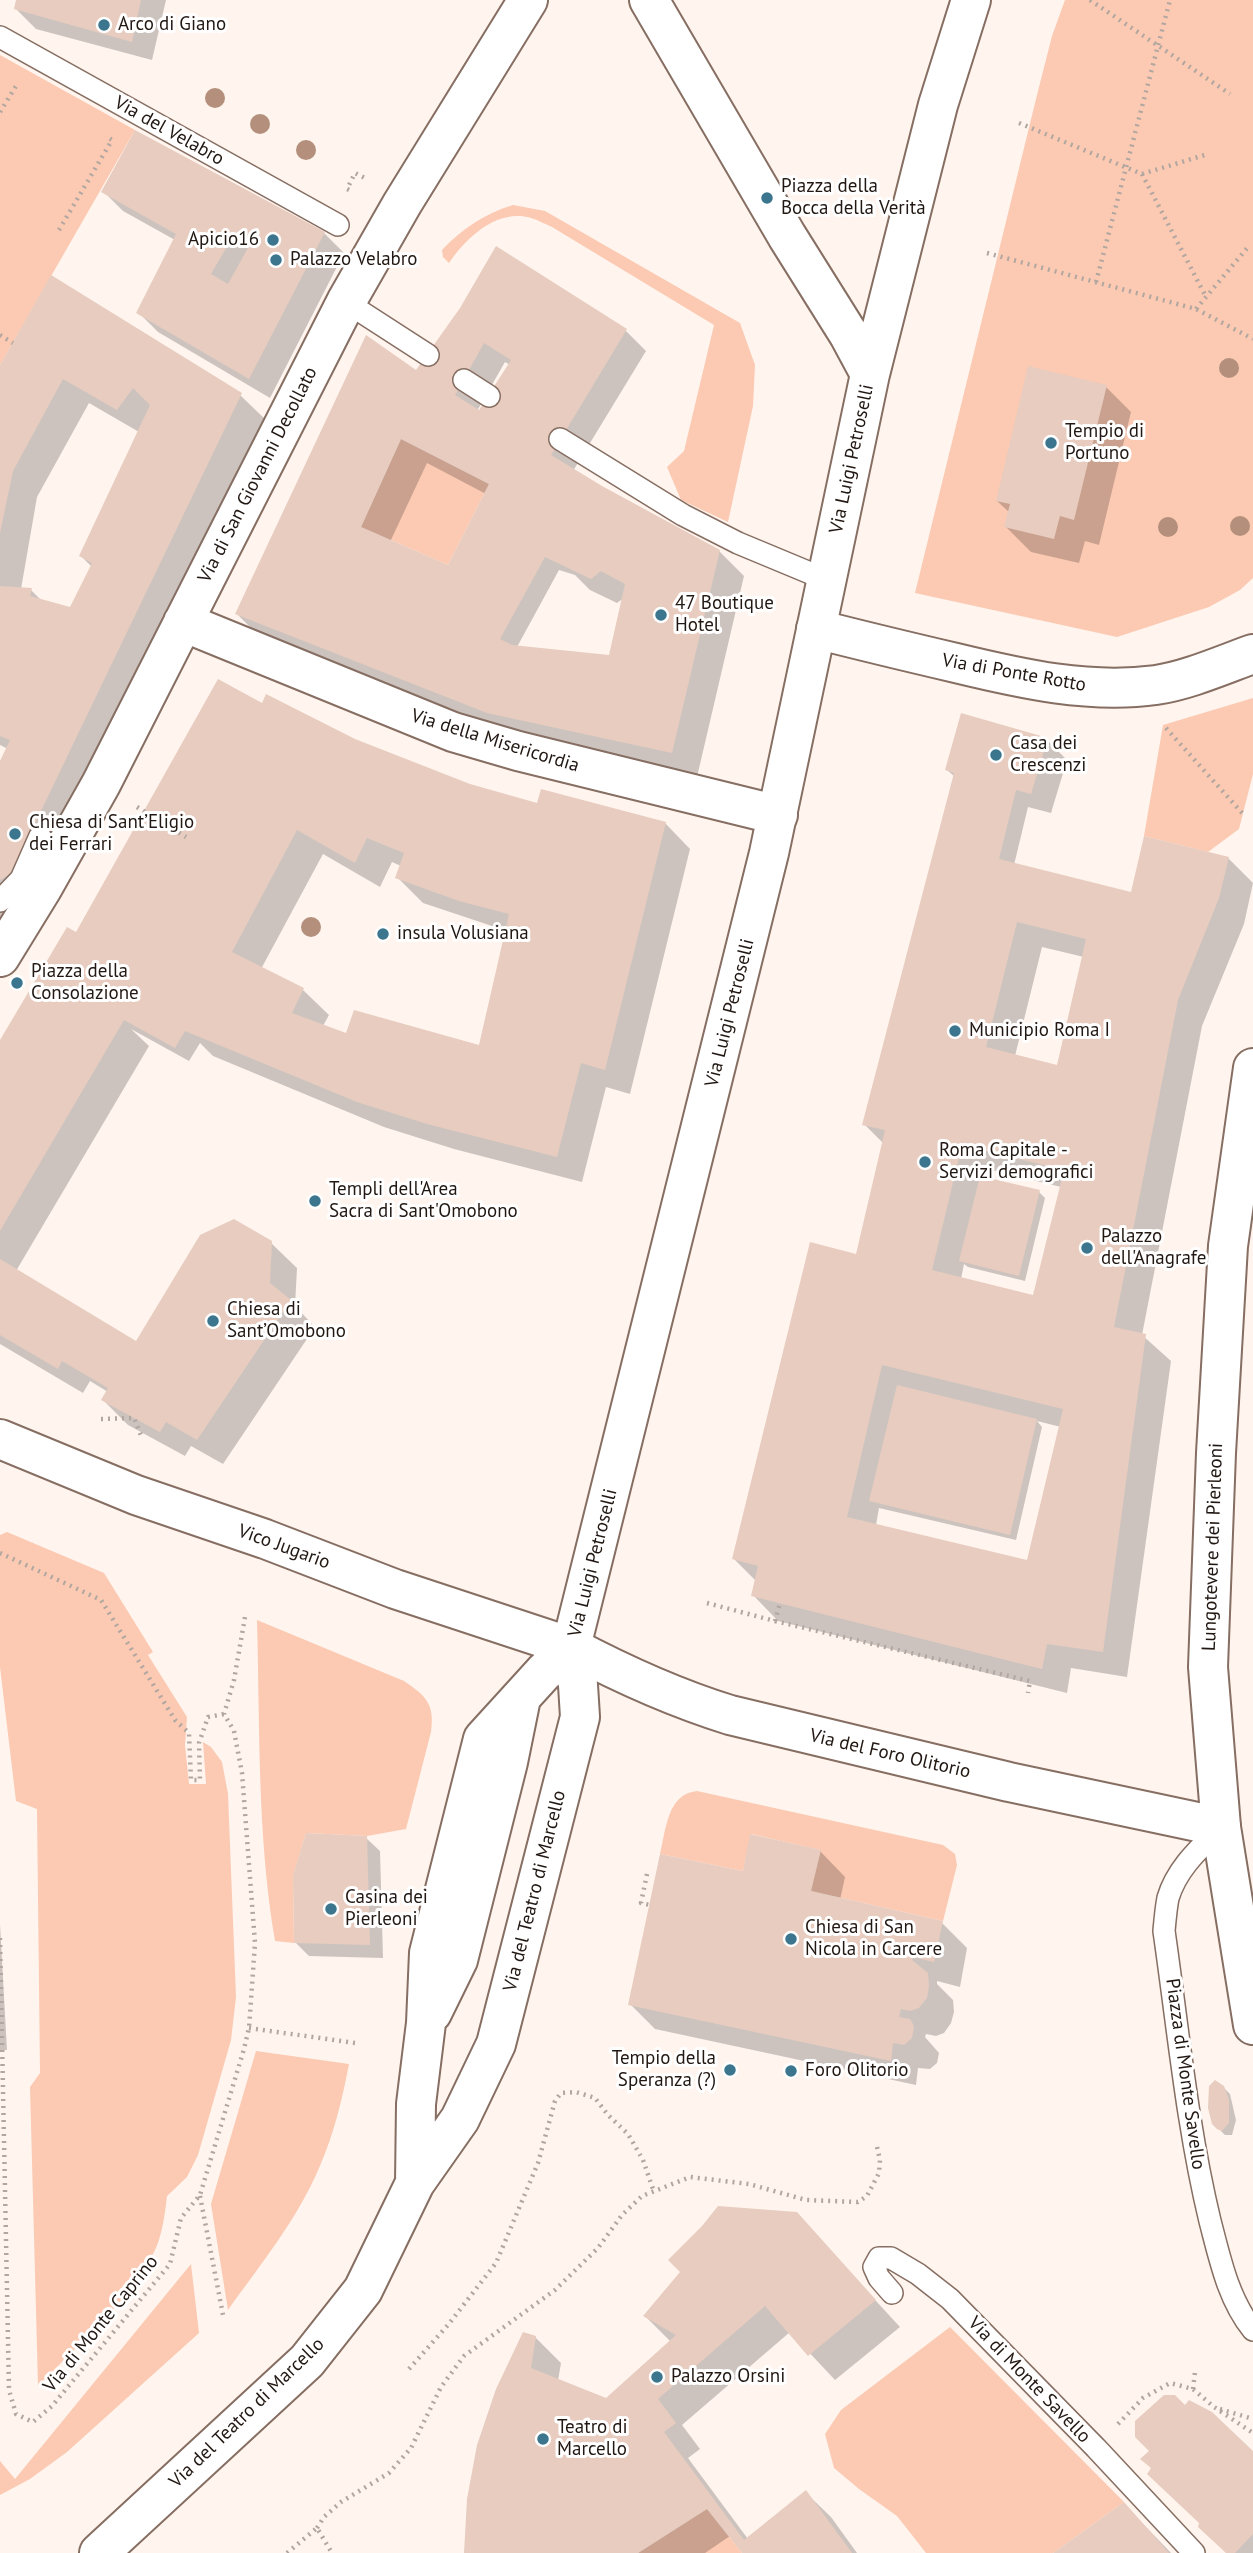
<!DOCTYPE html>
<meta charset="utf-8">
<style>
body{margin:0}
canvas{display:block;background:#fff4ee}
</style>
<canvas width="1253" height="2553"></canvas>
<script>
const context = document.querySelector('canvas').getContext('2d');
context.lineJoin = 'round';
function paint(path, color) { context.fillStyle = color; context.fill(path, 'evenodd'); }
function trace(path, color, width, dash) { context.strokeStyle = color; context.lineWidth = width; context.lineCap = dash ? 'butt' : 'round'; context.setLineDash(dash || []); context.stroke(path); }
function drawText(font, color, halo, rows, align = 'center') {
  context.font = font + ' "PT Sans",sans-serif'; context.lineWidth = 6; context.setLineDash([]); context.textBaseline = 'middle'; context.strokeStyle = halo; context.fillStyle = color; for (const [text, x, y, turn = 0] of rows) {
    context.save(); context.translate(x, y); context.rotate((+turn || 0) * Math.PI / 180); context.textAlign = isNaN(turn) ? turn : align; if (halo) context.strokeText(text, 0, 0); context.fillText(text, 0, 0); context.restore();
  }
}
const green = new Path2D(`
 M 1065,0 L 1253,0 L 1253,578 L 1240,590 L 1209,607 L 1117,637 L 915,593 L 1037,95 L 1052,36 Z
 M 0,55 L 135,130 L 0,365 Z
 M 513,205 L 545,211 L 740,323 L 755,365 L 753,406 L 728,522 L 681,500 L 667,467 L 684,451 L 714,325 L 552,227 C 545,224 538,220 531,218 C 497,208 466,238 449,263 L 443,257 L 442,250 C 463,228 484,214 513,205 Z
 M 401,439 L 489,484 L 448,565 L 361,527 Z
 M 1253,698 L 1253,774 L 1239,829 L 1208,852 L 1144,836 L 1163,725 Z
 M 7,1532 L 104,1573 L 153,1652 L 148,1655 L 187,1717 L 185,1745 L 189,1784 L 206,1784 L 203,1742 L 211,1747 L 222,1762 L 228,1794 L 236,1997 L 231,2040 L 198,2155 L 187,2177 L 167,2196 C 165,2214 162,2238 153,2254 C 125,2305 78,2345 38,2386 L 30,2087 L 40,2073 L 37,1809 L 16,1801 L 0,1667 L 0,1535 Z
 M 257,1620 L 404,1681 C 426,1696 435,1704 431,1732 L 406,1829 L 367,1836 L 306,1833 L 293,1876 L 294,1943 L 275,1941 C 257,1835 260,1728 257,1620 Z
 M 697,1791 L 943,1845 L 955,1854 L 957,1865 L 943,1921 L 811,1891 L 820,1850 L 751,1834 L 743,1871 L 660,1854 C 666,1830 667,1794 697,1791 Z
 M 256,2051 L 349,2064 C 342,2100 334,2134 319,2168 C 297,2220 260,2265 228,2310 L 211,2204 Z
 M 191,2264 L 199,2333 L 67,2452 L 30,2479 L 0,2495 L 0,2461 L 15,2479 Z
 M 950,2327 L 1124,2502 L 1053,2553 L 926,2553 L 897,2516 L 859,2489 L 834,2468 L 825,2434 L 841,2410 Z
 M 707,2509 L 742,2553 L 638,2553 Z`);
const shadow = new Path2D(`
 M 18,0 L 166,0 L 152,60 L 36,29 L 16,9 Z
 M 103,191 L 324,233 L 344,253 L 270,398 L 158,332 L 138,312 L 175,240 L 123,211 Z
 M 497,249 L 626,331 L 646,351 L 573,471 L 719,551 L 744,576 L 697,777 L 513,738 L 262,639 L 237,614 L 416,373 L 461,309 ZM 505,362 L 510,365 L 486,417 L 477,411 ZM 427,463 L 486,494 L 449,568 L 390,542 ZM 559,570 L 575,575 L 590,590 L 617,603 L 624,598 L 610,657 L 517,647 Z
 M 0,368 L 240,395 L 266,420 L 70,813 L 63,810 L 74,821 L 36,899 L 0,918 L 0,765 L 8,749 L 0,745 ZM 89,403 L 139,432 L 81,556 L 92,567 L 71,609 L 42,601 L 31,590 L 21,589 L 37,497 Z
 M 1106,387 L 1131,412 L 1099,545 L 1085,541 L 1079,563 L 1031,552 L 1006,527 L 1010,513 L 997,501 Z
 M 262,705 L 470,786 L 539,805 L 665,823 L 690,849 L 630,1094 L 606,1087 L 582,1182 L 454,1149 L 384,1127 L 213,1056 L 200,1043 L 189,1061 L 131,1029 L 149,1046 L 16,1271 L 137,1344 L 271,1243 L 297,1268 L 295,1306 L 315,1327 L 223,1464 L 191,1446 L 185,1456 L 128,1425 L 103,1400 L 108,1392 L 90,1381 L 83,1393 L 0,1344 L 0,1044 L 76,934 ZM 323,854 L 380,887 L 392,862 L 401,866 L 397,877 L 423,903 L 507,931 L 480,1047 L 347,1036 L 323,1026 L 329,1015 L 303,990 L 261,969 Z
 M 1047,740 L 1067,760 L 1051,813 L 1028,807 L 1014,865 L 1132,895 L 1228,858 L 1253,883 L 1244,924 L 1202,1026 L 1142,1335 L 1171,1361 L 1127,1677 L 1071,1668 L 1067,1693 L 778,1621 L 753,1595 L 756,1581 L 734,1559 L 858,1256 L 884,1144 L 864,1124 L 955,777 L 947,770 ZM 1042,947 L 1084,957 L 1059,1067 L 1015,1056 ZM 987,1169 L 1061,1187 L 1034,1297 L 961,1279 L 964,1264 L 968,1267 L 1025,1281 L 1045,1198 L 1039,1192 L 985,1179 ZM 1037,1421 L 1061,1427 L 1029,1562 L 876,1525 L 879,1508 L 1016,1540 L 1042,1427 Z
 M 366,1838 L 380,1851 L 383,1958 L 309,1956 L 295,1942 Z
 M 820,1851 L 845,1877 L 840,1900 L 942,1923 L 967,1948 L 960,1987 L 937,1981 L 937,1984 L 953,2000 L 954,2012 L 951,2023 L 944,2033 L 936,2036 L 926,2034 L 925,2037 L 939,2053 L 937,2063 L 930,2069 L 918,2068 L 916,2085 L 655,2029 L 630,2004 L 744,1873 Z
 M 0,1924 L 7,2050 L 0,2050 Z
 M 1223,2087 L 1230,2094 L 1236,2120 L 1232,2135 L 1225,2135 L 1218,2128 Z
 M 796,2214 L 900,2327 L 835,2380 L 790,2332 L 682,2425 L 700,2449 L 688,2458 L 748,2539 L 805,2492 L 831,2517 L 857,2553 L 744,2553 L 730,2536 L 705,2553 L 466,2553 L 535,2337 L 561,2363 L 558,2381 L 606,2400 L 671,2342 L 645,2316 Z
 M 1185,2407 L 1253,2453 L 1253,2553 L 1227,2553 Z
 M 1124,2504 L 1171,2553 L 1056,2553 Z`);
const building = new Path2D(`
 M 16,0 L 141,0 L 132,42 L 14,9 Z
 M 135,130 L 325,232 L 249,379 L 136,313 L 176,234 L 101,192 ZM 233,236 L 249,246 L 228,284 L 211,274 Z
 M 496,246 L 627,329 L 551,455 L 602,486 L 720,550 L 672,753 L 487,713 L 235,614 L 366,335 L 416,370 L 460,308 ZM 484,343 L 511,360 L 479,410 L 455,395 ZM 401,439 L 489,484 L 448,565 L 361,527 ZM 545,557 L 591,579 L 601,571 L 625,584 L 609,655 L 512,645 L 500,639 Z
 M 51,275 L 242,393 L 14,867 L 10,874 L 0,880 L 0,761 L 10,740 L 0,736 L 0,586 L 32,588 L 30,596 L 70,607 L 92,563 L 79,556 L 150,405 L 133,388 L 117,410 L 63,379 L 13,471 L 0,533 L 0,365 Z
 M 1028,366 L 1107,385 L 1074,520 L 1060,516 L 1054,539 L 1004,527 L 1010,504 L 996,501 Z
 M 218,679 L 262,703 L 266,694 L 355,739 L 470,784 L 537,803 L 541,789 L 666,822 L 605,1070 L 581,1063 L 557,1157 L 427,1124 L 357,1102 L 185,1031 L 175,1048 L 124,1020 L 0,1231 L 0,1040 L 67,927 L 76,932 ZM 297,830 L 355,863 L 367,838 L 404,853 L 395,878 L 459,901 L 509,914 L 479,1045 L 354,1010 L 346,1033 L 292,1013 L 304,988 L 232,952 Z
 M 961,713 L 1048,738 L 1031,794 L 1016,790 L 999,859 L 1131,892 L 1144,836 L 1229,857 L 1219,898 L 1178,1000 L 1114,1327 L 1146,1334 L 1103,1652 L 1047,1644 L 1042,1669 L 751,1596 L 758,1566 L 732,1559 L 810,1242 L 856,1254 L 885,1130 L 862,1125 L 954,773 L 945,770 ZM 1017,922 L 1086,939 L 1057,1065 L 986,1047 ZM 962,1145 L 1064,1170 L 1033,1295 L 932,1270 ZM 882,1365 L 1063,1409 L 1027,1560 L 847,1517 Z
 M 980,1176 L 1040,1190 L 1019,1276 L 959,1261 Z
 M 234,1219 L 272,1241 L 270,1283 L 291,1300 L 197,1440 L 166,1422 L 160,1432 L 134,1418 L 101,1400 L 108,1388 L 62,1361 L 58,1369 L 0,1335 L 0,1259 L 136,1341 L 200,1235 Z
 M 897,1385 L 1037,1419 L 1010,1535 L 869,1501 Z
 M 306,1833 L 367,1836 L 370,1945 L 294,1943 L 293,1875 Z
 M 750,1834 L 821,1850 L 811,1891 L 943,1921 L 934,1962 L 913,1957 L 912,1960 L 928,1973 L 929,1986 L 927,1998 L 919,2008 L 910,2011 L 901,2009 L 899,2017 L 910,2019 L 914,2026 L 912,2038 L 904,2045 L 893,2043 L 891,2061 L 628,2005 L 660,1854 L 743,1871 Z
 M 1215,2080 L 1224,2086 L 1229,2100 L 1229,2123 L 1222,2131 L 1217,2129 L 1212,2124 L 1208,2108 L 1209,2086 Z
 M 718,2206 L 797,2212 L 876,2300 L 808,2356 L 765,2306 L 658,2399 L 676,2423 L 664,2432 L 744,2540 L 806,2490 L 852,2553 L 742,2553 L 707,2509 L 638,2553 L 464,2553 L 467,2499 L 477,2445 L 496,2389 L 523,2332 L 536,2336 L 531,2368 L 606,2398 L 676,2335 L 643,2316 L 680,2272 L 668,2260 L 702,2226 Z
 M 1164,2395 L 1175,2395 L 1185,2405 L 1189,2400 L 1212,2412 L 1253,2451 L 1253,2534 L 1235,2553 L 1226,2553 L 1198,2527 L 1199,2523 L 1147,2474 L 1151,2468 L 1140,2459 L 1149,2451 L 1135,2437 L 1135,2421 Z
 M 1124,2502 L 1169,2553 L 1053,2553 Z`);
const path = new Path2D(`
 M 1090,0 L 1230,94
 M 0,112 L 16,86
 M 1019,123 L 1142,174 L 1206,297
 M 1142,174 L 1208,154
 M 349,190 L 347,189 L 355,173 L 367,179
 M 59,230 L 112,140 L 109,138
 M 987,253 L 1196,309 L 1253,339
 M 1096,282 L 1170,0
 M 1196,309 L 1248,247
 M 0,335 L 13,343
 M 1166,728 L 1243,814
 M 137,807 L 186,837
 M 101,1419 L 134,1418 L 142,1438
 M 0,1553 L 101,1600 L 175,1720 L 189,1733 L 191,1780 L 200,1780 L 199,1743 L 208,1717 L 224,1714
 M 707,1603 L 775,1621 L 780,1603
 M 775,1621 L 1030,1681 L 1028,1693
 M 647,1874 L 641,1903 L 650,1905
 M 0,1938 L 9,2390 L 16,2414 L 33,2422 L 52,2406 L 170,2264 L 181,2218 L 200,2195 L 244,2049 L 249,2028 L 255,1943 L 242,1773 L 234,1731 L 224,1714 L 234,1680 L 245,1617
 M 249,2028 L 355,2043
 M 200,2196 L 223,2315
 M 409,2369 L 448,2325 L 496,2263 L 538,2163 L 555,2101 L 561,2093 L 576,2092 L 595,2098 L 608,2115 L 628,2134 L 643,2160 L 654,2192
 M 1193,2389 L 1195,2372
 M 1220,2409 L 1253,2419
 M 1118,2424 L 1143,2398 L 1170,2383 L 1193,2389 L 1214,2407 L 1253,2433
 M 317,2528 L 324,2517 L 341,2502 L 389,2473 L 411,2448 L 441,2387 L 464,2356 L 555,2290 L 598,2248 L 622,2215 L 642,2196 L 690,2177 L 749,2184 L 806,2200 L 858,2202 L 867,2196 L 879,2173 L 880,2160 L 877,2147
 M 287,2553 L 317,2528 L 332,2553`);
const lane = new Path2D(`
 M 0,37 L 338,225
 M 346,302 L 428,355
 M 464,380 L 489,396
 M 560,439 L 683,515 L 738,543 L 827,580
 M 0,901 L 21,879 L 40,836
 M 1221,1827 C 1200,1848 1177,1868 1168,1898 C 1166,1908 1165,1920 1164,1931 C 1178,2028 1187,2126 1210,2221 C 1220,2259 1228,2299 1253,2330
 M 892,2293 L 879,2278 L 874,2267 L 879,2258 L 891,2258 L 918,2274 L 950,2299 L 1096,2448 L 1194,2553`);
const street = new Path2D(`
 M 183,622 L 453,732 L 518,751 L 778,815
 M 816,629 C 863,641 909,652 956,663 C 1022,679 1089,694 1156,685 C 1189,680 1222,665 1253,654
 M 0,957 L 43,887 L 101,784 L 346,302 L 402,204 L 528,0
 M 0,1439 L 136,1495 L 265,1539 L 395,1589 L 571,1647`);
const secondary = new Path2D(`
 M 649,0 L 787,236 L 849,335 L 870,374
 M 571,1647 C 622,1674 675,1698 730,1715 L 1009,1782 L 1221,1827
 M 432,2013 L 458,1960 L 508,1762 L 521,1698
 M 415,2183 L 416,2104 L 426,2023 L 429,1953 L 483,1739 L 544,1672 L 571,1647
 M 99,2553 L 307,2361 L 363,2290 L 415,2183 L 460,2119 L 496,2044 L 580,1717 L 578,1685 L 571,1647 L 769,853 L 870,374 L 938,105 L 971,0`);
const primary = new Path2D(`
 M 1253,1068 L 1228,1246 L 1216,1453 L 1208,1667 L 1221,1827 L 1253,2025`);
const trees = [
 [215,98],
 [260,124],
 [306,150],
 [1229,368],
 [1240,526],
 [1168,527],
 [311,927]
];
const markers = [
 [104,25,7,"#3b768e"],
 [767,198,7,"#3b768e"],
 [273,240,7,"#3b768e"],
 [276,260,7,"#3b768e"],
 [1051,443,7,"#3b768e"],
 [661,615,7,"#3b768e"],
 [996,755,7,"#3b768e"],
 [15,834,7,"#3b768e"],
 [383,934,7,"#3b768e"],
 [17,983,7,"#3b768e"],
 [955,1031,7,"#3b768e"],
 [925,1162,7,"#3b768e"],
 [315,1201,7,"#3b768e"],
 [1087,1248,7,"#3b768e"],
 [213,1321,7,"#3b768e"],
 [331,1909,7,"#3b768e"],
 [791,1939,7,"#3b768e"],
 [730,2070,7,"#3b768e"],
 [791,2071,7,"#3b768e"],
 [657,2377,7,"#3b768e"],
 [543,2439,7,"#3b768e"]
];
const poiNames = [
 ["Arco di Giano",118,25],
 ["Piazza della",781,187],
 ["Bocca della Verità",781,209],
 ["Apicio16",259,240,"right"],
 ["Palazzo Velabro",290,260],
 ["Tempio di",1065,432],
 ["Portuno",1065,454],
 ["47 Boutique",675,604],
 ["Hotel",675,626],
 ["Casa dei",1010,744],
 ["Crescenzi",1010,766],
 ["Chiesa di Sant’Eligio",29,823],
 ["dei Ferrari",29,845],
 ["insula Volusiana",397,934],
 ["Piazza della",31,972],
 ["Consolazione",31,994],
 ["Municipio Roma I",969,1031],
 ["Roma Capitale -",939,1151],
 ["Servizi demografici",939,1173],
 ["Templi dell'Area",329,1190],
 ["Sacra di Sant'Omobono",329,1212],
 ["Palazzo",1101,1237],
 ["dell'Anagrafe",1101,1259],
 ["Chiesa di",227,1310],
 ["Sant’Omobono",227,1332],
 ["Casina dei",345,1898],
 ["Pierleoni",345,1920],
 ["Chiesa di San",805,1928],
 ["Nicola in Carcere",805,1950],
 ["Tempio della",716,2059,"right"],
 ["Speranza (?)",716,2081,"right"],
 ["Foro Olitorio",805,2071],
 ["Palazzo Orsini",671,2377],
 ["Teatro di",557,2428],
 ["Marcello",557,2450]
];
const streetNames = [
 ["Via del Velabro",169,131,29],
 ["Via Luigi Petroselli",852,459,-78],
 ["Via di San Giovanni Decollato",258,475,-63],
 ["Via di Ponte Rotto",1014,673,10],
 ["Via della Misericordia",495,741,17],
 ["Via Luigi Petroselli",730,1013,-76],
 ["Vico Jugario",284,1547,20],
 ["Lungotevere dei Pierleoni",1213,1547,-88],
 ["Via Luigi Petroselli",593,1563,-76],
 ["Via del Foro Olitorio",890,1754,13],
 ["Via del Teatro di Marcello",535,1891,-76],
 ["Piazza di Monte Savello",1185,2074,82],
 ["Via di Monte Caprino",101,2324,-51],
 ["Via di Monte Savello",1029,2380,46],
 ["Via del Teatro di Marcello",247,2413,-44]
];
paint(green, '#fccab2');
paint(shadow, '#0003');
paint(building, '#e7ccbf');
trace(lane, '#866e62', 24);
trace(street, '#866e62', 42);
trace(secondary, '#866e62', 42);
trace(primary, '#866e62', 42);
trace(path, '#b1a6a0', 4.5, [2, 5]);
trace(lane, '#fff', 21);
trace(street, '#fff', 38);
trace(secondary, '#fff', 38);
trace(primary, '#fff', 38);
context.fillStyle = '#b38f7c';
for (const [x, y] of trees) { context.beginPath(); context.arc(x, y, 10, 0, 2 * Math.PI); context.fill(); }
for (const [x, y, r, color] of markers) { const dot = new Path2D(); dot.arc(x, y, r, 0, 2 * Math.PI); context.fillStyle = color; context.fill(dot); trace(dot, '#fff', 2.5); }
drawText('19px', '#221813', '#fff', poiNames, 'left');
drawText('19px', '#221813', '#fff', streetNames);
</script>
